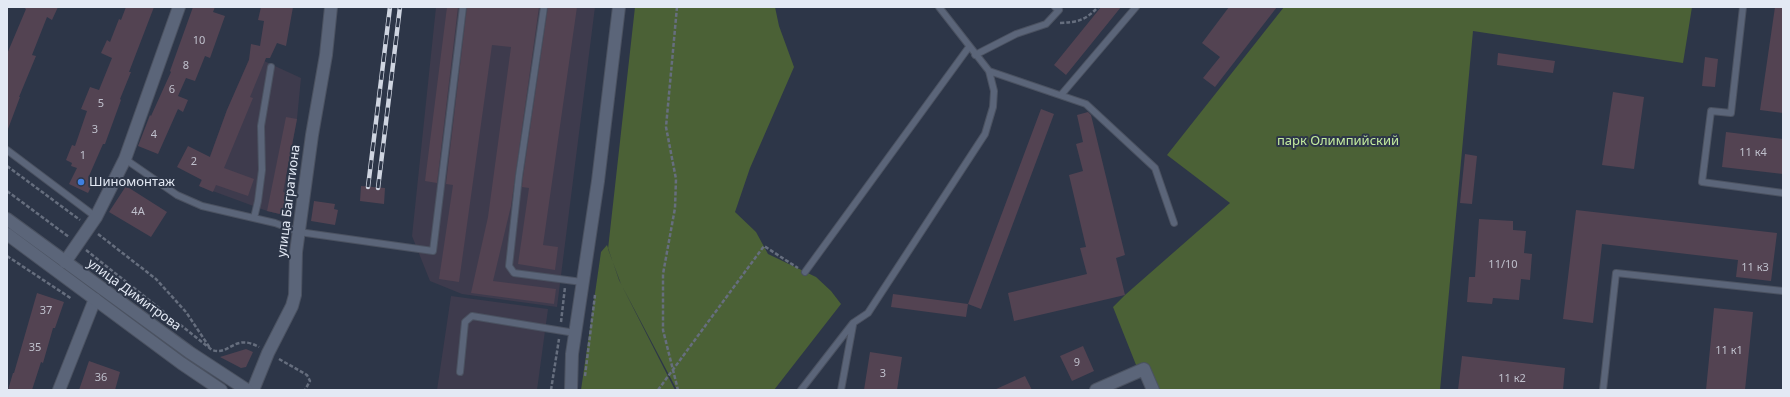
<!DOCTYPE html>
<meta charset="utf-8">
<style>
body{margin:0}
#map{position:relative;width:1790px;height:397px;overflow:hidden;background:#2d3648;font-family:"Noto Sans",sans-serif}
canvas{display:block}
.frame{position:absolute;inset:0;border:8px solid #e3e9f4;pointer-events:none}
</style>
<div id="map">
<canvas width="1790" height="397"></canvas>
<div class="frame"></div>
</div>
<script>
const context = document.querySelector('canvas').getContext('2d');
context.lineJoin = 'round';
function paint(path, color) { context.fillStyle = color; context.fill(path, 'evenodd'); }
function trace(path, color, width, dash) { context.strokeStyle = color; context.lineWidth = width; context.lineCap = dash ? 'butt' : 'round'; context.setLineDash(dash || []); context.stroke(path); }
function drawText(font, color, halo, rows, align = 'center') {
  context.font = font + ' "Noto Sans",sans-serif'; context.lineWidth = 4; context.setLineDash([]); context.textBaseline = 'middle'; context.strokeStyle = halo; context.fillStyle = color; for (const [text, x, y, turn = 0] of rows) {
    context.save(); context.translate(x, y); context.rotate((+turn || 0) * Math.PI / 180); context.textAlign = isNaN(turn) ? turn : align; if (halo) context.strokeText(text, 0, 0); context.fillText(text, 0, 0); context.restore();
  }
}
const industrial = new Path2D(`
 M 436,7 L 595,7 L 557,307 L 462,294 L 430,281 L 412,236 Z
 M 251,55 L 301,78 L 297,119 L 286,176 L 292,178 L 284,215 L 267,211 L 199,186 L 227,110 Z
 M 451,296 L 548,309 L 537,390 L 437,390 Z`);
const green = new Path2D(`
 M 635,7 L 775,7 L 779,26 L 794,67 L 750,168 L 735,212 L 756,232 L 768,254 L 816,277 L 831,291 L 841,304 L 774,390 L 677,390 L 621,284 L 608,249 Z
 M 1284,7 L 1692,7 L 1683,63 L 1473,31 L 1440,390 L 1376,390 L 1375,389 L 1372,390 L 1146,390 L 1113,307 L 1125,295 L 1230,203 L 1167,155 Z
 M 607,245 L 619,280 L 675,390 L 581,390 L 601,252 Z`);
const building = new Path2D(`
 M 23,7 L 58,7 L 52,20 L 47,17 L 32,55 L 36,56 L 19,97 L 20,97 L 8,129 L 7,54 L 26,9 Z
 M 126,7 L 154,7 L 129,72 L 131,72 L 120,99 L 121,100 L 105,144 L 103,144 L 89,176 L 95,179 L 88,193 L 69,184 L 77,168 L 71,166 L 72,163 L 66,160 L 72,145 L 75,146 L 87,111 L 81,109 L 90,87 L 99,90 L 112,58 L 101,53 L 107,40 L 110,42 L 119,19 L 121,20 Z
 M 193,7 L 215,7 L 213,12 L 225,16 L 210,58 L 205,56 L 195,81 L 186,78 L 178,96 L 188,100 L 183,112 L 178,109 L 158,154 L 138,146 L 150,115 L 151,116 L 171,72 L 170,71 Z
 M 261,7 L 293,7 L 286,46 L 277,43 L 270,58 L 266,58 L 250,97 L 253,98 L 224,168 L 254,179 L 248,196 L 216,185 L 213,192 L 199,186 L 202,180 L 177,167 L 188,146 L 210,157 L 227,110 L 249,60 L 251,44 L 260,46 L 264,21 L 258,20 Z
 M 447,7 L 458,7 L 437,183 L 425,181 Z
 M 467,7 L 539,7 L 511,206 L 493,281 L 556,289 L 554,304 L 471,293 L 488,217 L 511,47 L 492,45 L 459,282 L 439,279 L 453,185 L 446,184 Z
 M 548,7 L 577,7 L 543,245 L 558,247 L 555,270 L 518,264 L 529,188 L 522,187 L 523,177 Z
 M 1101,7 L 1121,7 L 1066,75 L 1054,65 Z
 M 1229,7 L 1277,7 L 1215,87 L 1203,78 L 1220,57 L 1202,43 Z
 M 1775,7 L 1783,7 L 1783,113 L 1760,110 Z
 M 1498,53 L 1555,61 L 1553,73 L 1497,65 Z
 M 1705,57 L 1718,59 L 1715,87 L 1702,86 Z
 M 1613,92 L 1644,97 L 1634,169 L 1602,165 Z
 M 1041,109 L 1054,114 L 981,309 L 968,304 Z
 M 1088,112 L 1091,115 L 1125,255 L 1116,258 L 1125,295 L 1014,321 L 1008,293 L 1087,274 L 1080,248 L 1086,247 L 1069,175 L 1083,171 L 1076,144 L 1083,142 L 1077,115 Z
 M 286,117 L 297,119 L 283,192 L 289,193 L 284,215 L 267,211 Z
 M 1726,132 L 1783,139 L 1783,174 L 1722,167 Z
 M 1465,154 L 1477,156 L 1472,204 L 1460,203 Z
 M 126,186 L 167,212 L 151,237 L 109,212 Z
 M 361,186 L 385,188 L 384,204 L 360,201 Z
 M 314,201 L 335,204 L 334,209 L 338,210 L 335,225 L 311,221 Z
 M 1576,210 L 1777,233 L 1771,281 L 1736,277 L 1738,260 L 1602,244 L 1593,323 L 1563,319 Z
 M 1479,219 L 1513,221 L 1513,230 L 1526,231 L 1524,253 L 1532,254 L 1530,280 L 1521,279 L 1519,300 L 1493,298 L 1492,304 L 1467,302 L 1469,277 L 1475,277 Z
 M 37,293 L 64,302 L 55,328 L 53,328 L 43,363 L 41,362 L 32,390 L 8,390 L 13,373 L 14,373 Z
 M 893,294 L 968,304 L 966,317 L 891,307 Z
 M 1714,308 L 1753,312 L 1745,390 L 1706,390 Z
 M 1083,346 L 1094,371 L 1072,381 L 1060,356 Z
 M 246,349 L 253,352 L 246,367 L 241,368 L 220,357 Z
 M 870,352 L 902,357 L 897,390 L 864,390 Z
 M 1462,356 L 1565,368 L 1563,390 L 1458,390 Z
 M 89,361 L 120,372 L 115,390 L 79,390 Z
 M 1025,376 L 1032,390 L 994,390 Z`);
const path = new Path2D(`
 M 677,7 L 666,127 L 676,179 L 675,208 L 663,274 L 663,330 L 678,390
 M 1060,23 C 1077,22 1085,21 1098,7
 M 7,166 L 80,220
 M 7,191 L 69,237
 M 98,234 L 156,279 L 186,312 L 210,348
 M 86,250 L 212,350 C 230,356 234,333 259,347
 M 7,256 L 72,299
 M 561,322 L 565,287
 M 279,359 L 307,375 L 310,381 L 305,390
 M 585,376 L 595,295
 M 551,390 L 559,339
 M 658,390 L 764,246 L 798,268`);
const lane = new Path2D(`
 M 544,7 L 519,176 L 509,266 L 514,273 L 582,282
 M 1743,7 L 1731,113 L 1711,111 L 1702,182 L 1783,193
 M 975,55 L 1016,34 L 1046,24 L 1059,10 L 1055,7
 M 989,71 L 1086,104 L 1155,168 L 1174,223
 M 1061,95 L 1136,7
 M 7,150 L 96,217
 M 125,159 L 177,195 L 202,206 L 275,223 L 299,232 L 433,251 L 463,7
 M 254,218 L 258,201 L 262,170 L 261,126 L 271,67
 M 805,272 L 969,47
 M 460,372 L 465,322 L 472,316 L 575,333
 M 801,390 L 853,323 L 868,313 L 985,134 L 993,107 L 994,91 L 989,71 L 939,7
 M 841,390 L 853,325
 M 1603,390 L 1616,273 L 1783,291`);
const street = new Path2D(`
 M 65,262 L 96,217 L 125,159 L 179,7
 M 59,390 L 95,299
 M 253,390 L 268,353 L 292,306 L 295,295 L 296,252 L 312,135 L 326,55 L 331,7
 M 1096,390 L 1144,369 L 1153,390`);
const secondary = new Path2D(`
 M 7,219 L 189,352 L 247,390
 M 7,234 L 181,363 L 221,390
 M 571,390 L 572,354 L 598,181 L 619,7`);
const rail = new Path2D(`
 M 368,187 L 390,7
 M 378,188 L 400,7`);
const markers = [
 [81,182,4,"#3f7fe0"]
];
const numberNames = [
 ["10",199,41],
 ["8",186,66],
 ["6",172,90],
 ["5",101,104],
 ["3",95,130],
 ["4",154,135],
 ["11 к4",1753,153],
 ["1",83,156],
 ["2",194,162],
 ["4А",138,212],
 ["11/10",1503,265],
 ["11 к3",1755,268],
 ["37",46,311],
 ["35",35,348],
 ["11 к1",1729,351],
 ["9",1077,363],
 ["3",883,374],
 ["36",101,378],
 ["11 к2",1512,379]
];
const parkNames = [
 ["парк Олимпийский",1338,141]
];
const poiNames = [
 ["Шиномонтаж",89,182]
];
const streetNames = [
 ["улица Багратиона",289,201,-83],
 ["улица Димитрова",134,295,36]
];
paint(industrial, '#3e3b4d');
paint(green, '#4b6136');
paint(building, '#534352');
trace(lane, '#4b5261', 8);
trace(street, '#4b5261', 14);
trace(secondary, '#4b5261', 14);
trace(path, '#666e7e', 2.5, [4, 2]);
trace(lane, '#5b6579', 6);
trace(street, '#5b6579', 12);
trace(secondary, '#5b6579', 12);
trace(rail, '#cfd5e1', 4.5);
trace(rail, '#2d3648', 3, [9]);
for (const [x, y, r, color] of markers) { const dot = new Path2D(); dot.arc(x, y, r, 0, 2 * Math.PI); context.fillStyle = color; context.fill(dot); trace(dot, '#2d3648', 1.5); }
drawText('11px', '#bfc0cc', null, numberNames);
drawText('13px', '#c4ec9f', '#2d3648', parkNames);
drawText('13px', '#e3e9f4', '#2d3648', poiNames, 'left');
drawText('13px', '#e3e9f4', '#2d3648', streetNames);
</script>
